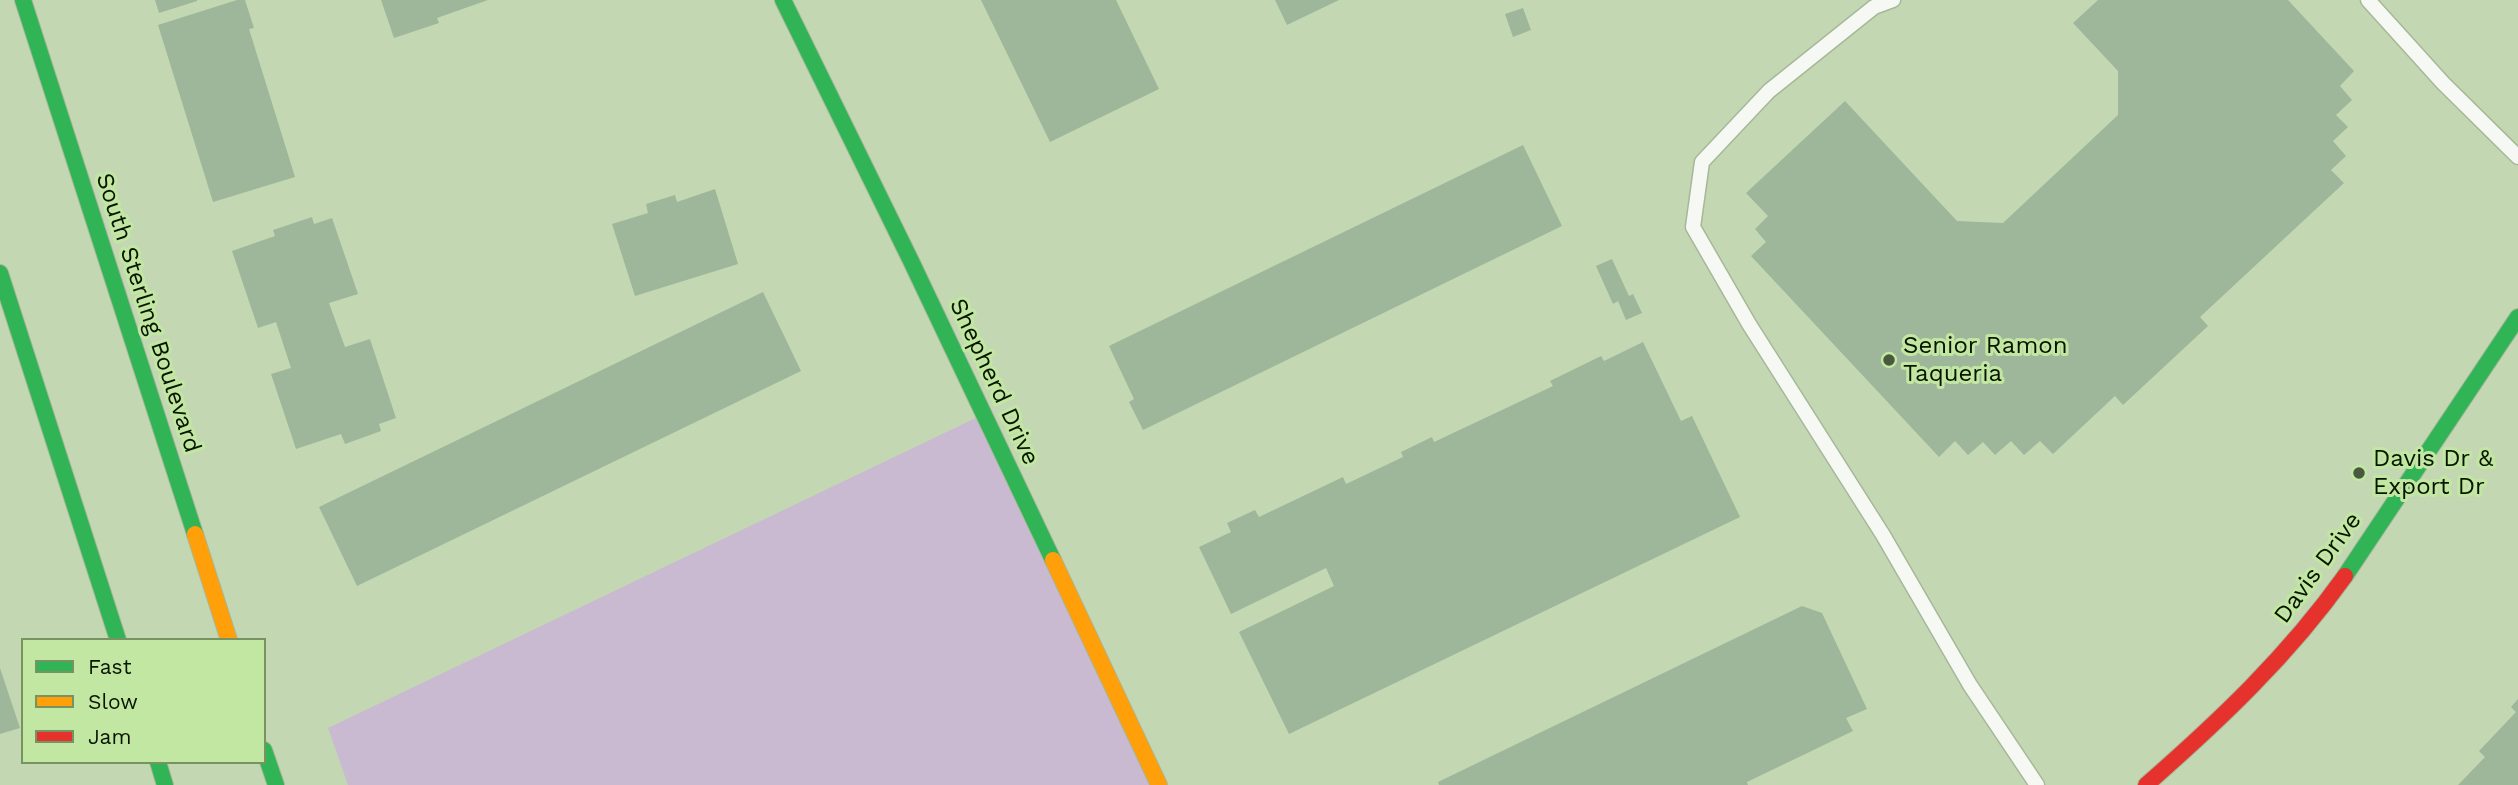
<!DOCTYPE html>
<style>
body{margin:0}
#map{position:relative;width:2518px;height:785px;overflow:hidden;background:#c3d8b2;font-family:"Work Sans",sans-serif}
canvas{display:block}
.legend{position:absolute;left:21px;top:638px;width:245px;height:126px;box-sizing:border-box;background:#c2e7a3;border:2px solid #789362;margin:0;padding:9px 12px;list-style:none;font-size:21px;color:#081500}
.legend li{display:flex;align-items:center;gap:14px;height:35px}
.legend b{width:35px;border:2px solid #789362}
</style>
<div id="map">
<canvas width="2518" height="785"></canvas>
<ul class="legend">
<li><b style="height:9px;background:#30b455"></b>Fast</li>
<li><b style="height:9px;background:#ff9f0a"></b>Slow</li>
<li><b style="height:9px;background:#e5322d"></b>Jam</li>
</ul>
</div>
<script>
const context = document.querySelector('canvas').getContext('2d');
context.lineJoin = 'round';
function paint(path, color) { context.fillStyle = color; context.fill(path, 'evenodd'); }
function trace(path, color, width, dash) { context.strokeStyle = color; context.lineWidth = width; context.lineCap = dash ? 'butt' : 'round'; context.setLineDash(dash || []); context.stroke(path); }
function drawText(font, color, halo, rows, align = 'center') {
  context.font = font + ' "Work Sans",sans-serif'; context.lineWidth = 6; context.setLineDash([]); context.textBaseline = 'middle'; context.strokeStyle = halo; context.fillStyle = color; for (const [text, x, y, turn = 0] of rows) {
    context.save(); context.translate(x, y); context.rotate((+turn || 0) * Math.PI / 180); context.textAlign = isNaN(turn) ? turn : align; if (halo) context.strokeText(text, 0, 0); context.fillText(text, 0, 0); context.restore();
  }
}
const green = new Path2D(`
 M 984,414 L 1159,785 L 348,785 L 328,728 Z`);
const building = new Path2D(`
 M 155,0 L 197,0 L 197,1 L 159,13 Z
 M 237,0 L 245,0 L 254,28 L 249,29 L 295,177 L 213,202 L 158,25 Z
 M 381,0 L 488,0 L 437,18 L 439,23 L 394,38 Z
 M 981,0 L 1116,0 L 1159,89 L 1050,142 Z
 M 1275,0 L 1339,0 L 1287,25 Z
 M 2098,0 L 2288,0 L 2354,71 L 2340,86 L 2352,100 L 2336,115 L 2348,127 L 2333,141 L 2346,156 L 2331,170 L 2344,183 L 2200,317 L 2208,326 L 2123,405 L 2115,396 L 2053,454 L 2040,441 L 2024,455 L 2011,441 L 1995,455 L 1983,442 L 1968,455 L 1955,441 L 1939,457 L 1751,256 L 1766,242 L 1755,229 L 1768,216 L 1746,193 L 1845,101 L 1957,221 L 2003,223 L 2118,115 L 2118,71 L 2073,23 Z
 M 1523,8 L 1531,30 L 1513,37 L 1505,14 Z
 M 1523,145 L 1562,226 L 1143,430 L 1129,402 L 1134,399 L 1109,346 Z
 M 715,189 L 738,264 L 635,296 L 612,224 L 648,213 L 646,204 L 675,195 L 677,202 Z
 M 312,217 L 314,224 L 332,218 L 358,294 L 329,303 L 345,347 L 370,339 L 396,418 L 379,424 L 381,431 L 345,444 L 341,434 L 296,449 L 271,374 L 291,368 L 276,322 L 258,328 L 232,251 L 275,236 L 273,230 Z
 M 1612,259 L 1629,296 L 1633,294 L 1642,313 L 1626,320 L 1618,301 L 1613,304 L 1596,266 Z
 M 763,292 L 801,371 L 357,586 L 319,507 Z
 M 1643,342 L 1681,421 L 1692,416 L 1740,517 L 1289,734 L 1239,632 L 1334,586 L 1326,568 L 1231,614 L 1199,547 L 1231,532 L 1227,523 L 1255,510 L 1259,517 L 1343,477 L 1346,484 L 1403,457 L 1401,452 L 1432,437 L 1434,442 L 1553,386 L 1550,381 L 1601,356 L 1604,361 Z
 M 1802,606 L 1822,613 L 1867,709 L 1846,718 L 1853,731 L 1747,782 L 1748,785 L 1439,785 L 1438,782 Z
 M 0,668 L 20,728 L 0,734 Z
 M 2518,699 L 2518,785 L 2458,785 L 2485,757 L 2479,751 L 2516,712 L 2511,707 Z`);
const lane = new Path2D(`
 M 1893,0 L 1874,7 L 1769,91 L 1702,162 L 1693,227 L 1749,324 L 1883,535 L 1970,685 L 2037,785
 M 2368,0 L 2443,83 L 2518,157`);
const fast = new Path2D(`
 M 23,0 L 195,534
 M 783,0 L 911,261 L 1053,560
 M 0,273 L 118,640
 M 2345,576 L 2518,317
 M 264,750 L 276,785
 M 158,762 L 165,785`);
const slow = new Path2D(`
 M 195,534 L 229,640
 M 1053,560 L 1159,785`);
const jam = new Path2D(`
 M 2146,785 C 2219,721 2288,656 2345,576`);
const markers = [
 [1889,360,7,"#49593e"],
 [2359,473,7,"#49593e"]
];
const streetNames = [
 ["South Sterling Boulevard",148,313,72],
 ["Shepherd Drive",994,382,65],
 ["Davis Drive",2318,568,-54]
];
const poiNames = [
 ["Senior Ramon",1903,346],
 ["Taqueria",1903,374],
 ["Davis Dr &",2373,459],
 ["Export Dr",2373,487]
];
paint(green, '#c9bad1');
paint(building, '#9eb69a');
trace(lane, '#a7b799', 17);
trace(fast, '#a7b799', 18);
trace(slow, '#a7b799', 18);
trace(jam, '#a7b799', 18);
trace(lane, '#f6f9f3', 14);
trace(fast, '#30b455', 16);
trace(slow, '#ff9f0a', 16);
trace(jam, '#e5322d', 16);
for (const [x, y, r, color] of markers) { const dot = new Path2D(); dot.arc(x, y, r, 0, 2 * Math.PI); context.fillStyle = color; context.fill(dot); trace(dot, '#c2e7a3', 2.5); }
drawText('24px', '#081500', '#c2e7a3', streetNames);
drawText('24px', '#081500', '#c2e7a3', poiNames, 'left');
</script>
